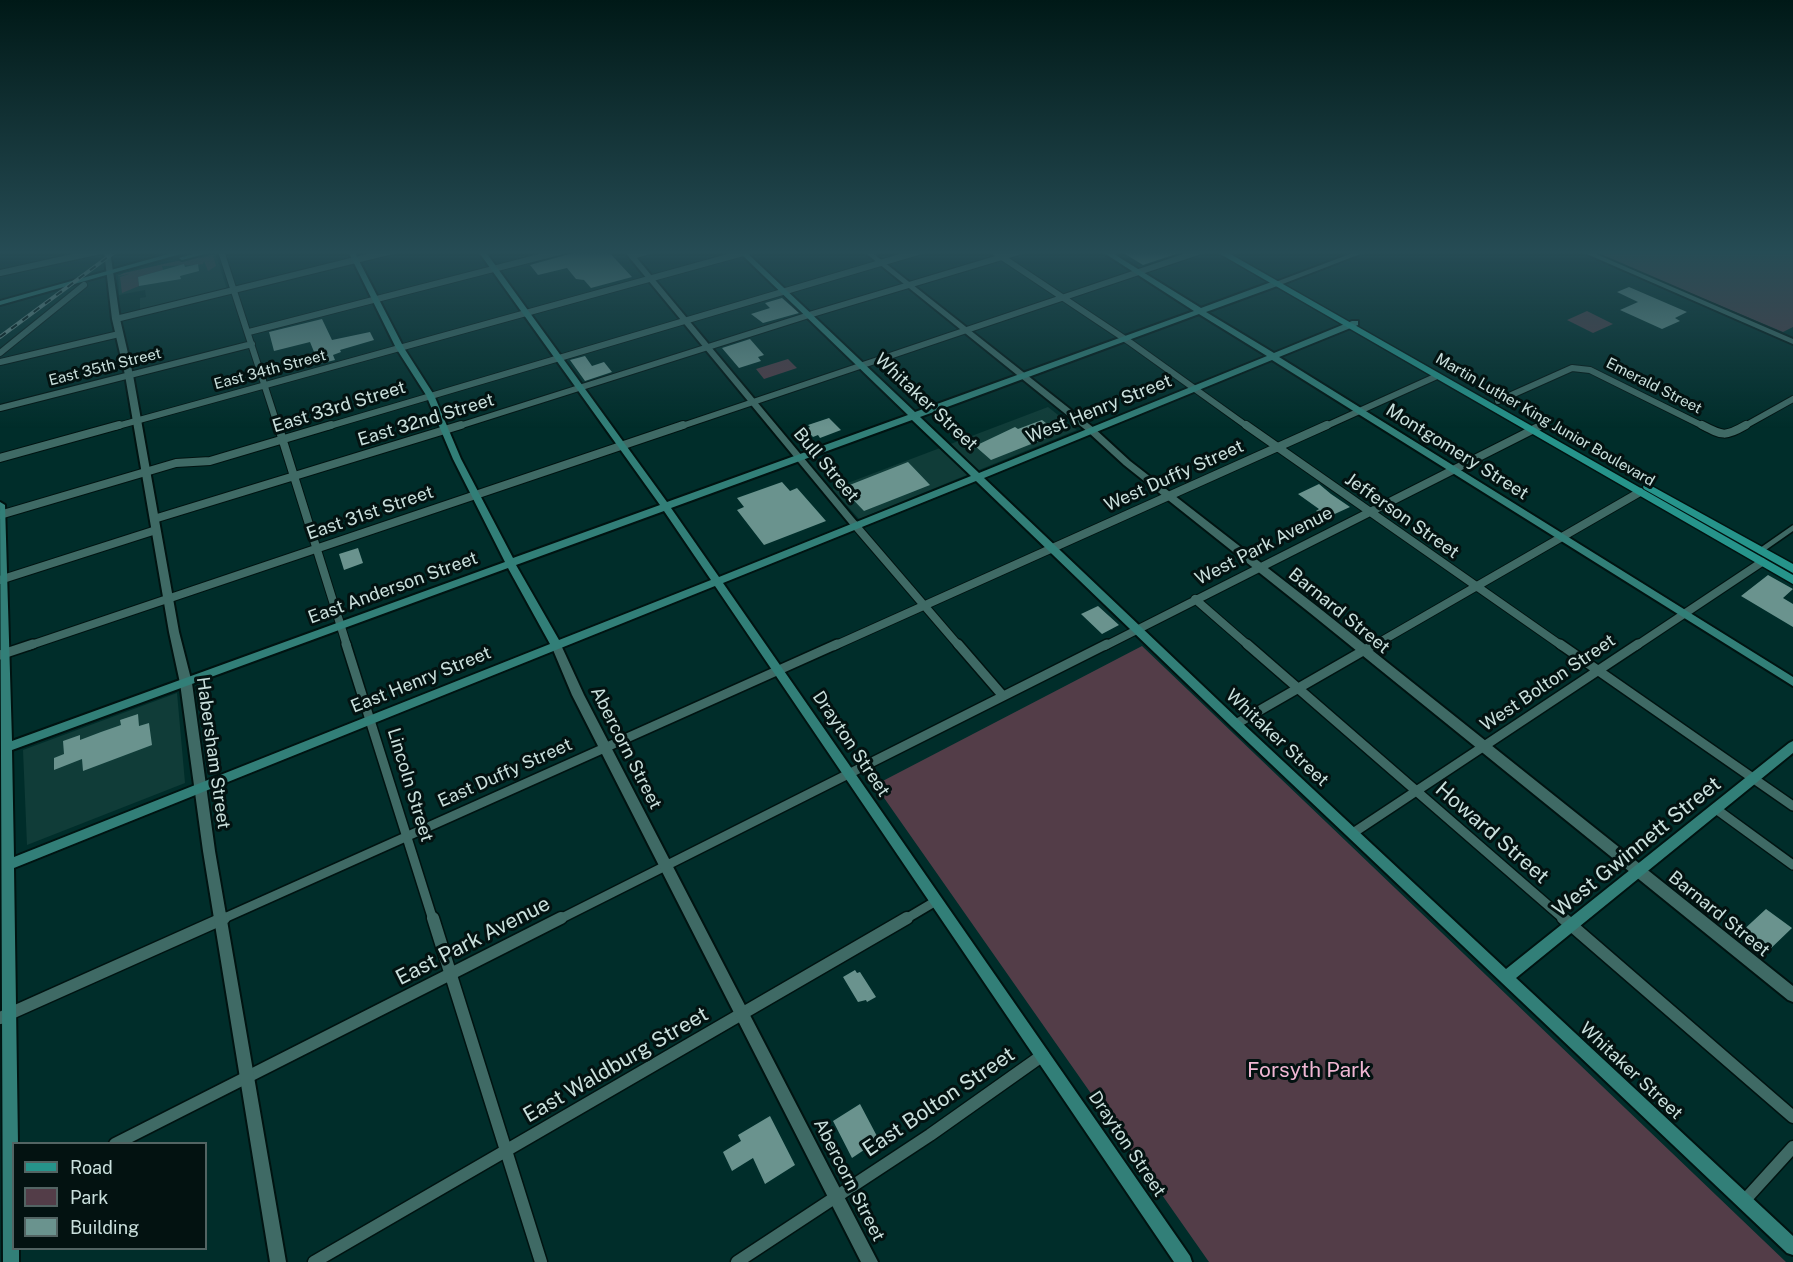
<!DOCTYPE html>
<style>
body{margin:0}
#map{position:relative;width:1793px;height:1262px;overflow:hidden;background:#002d2a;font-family:"Public Sans",sans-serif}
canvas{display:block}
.legend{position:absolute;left:12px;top:1142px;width:195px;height:108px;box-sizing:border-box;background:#031211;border:2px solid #536463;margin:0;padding:8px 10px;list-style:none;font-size:18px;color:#cae0dd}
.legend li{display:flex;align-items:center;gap:12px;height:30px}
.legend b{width:30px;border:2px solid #536463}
</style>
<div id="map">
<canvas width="1793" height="1262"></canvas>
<ul class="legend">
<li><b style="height:8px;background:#26948b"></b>Road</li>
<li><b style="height:16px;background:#533d48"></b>Park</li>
<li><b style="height:16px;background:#6a938e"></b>Building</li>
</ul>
</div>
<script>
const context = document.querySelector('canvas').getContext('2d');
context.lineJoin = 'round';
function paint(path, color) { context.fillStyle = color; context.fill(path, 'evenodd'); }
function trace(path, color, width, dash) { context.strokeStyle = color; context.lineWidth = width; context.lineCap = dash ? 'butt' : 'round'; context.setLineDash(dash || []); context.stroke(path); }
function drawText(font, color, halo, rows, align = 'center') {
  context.font = font + ' "Public Sans",sans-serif'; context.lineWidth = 6; context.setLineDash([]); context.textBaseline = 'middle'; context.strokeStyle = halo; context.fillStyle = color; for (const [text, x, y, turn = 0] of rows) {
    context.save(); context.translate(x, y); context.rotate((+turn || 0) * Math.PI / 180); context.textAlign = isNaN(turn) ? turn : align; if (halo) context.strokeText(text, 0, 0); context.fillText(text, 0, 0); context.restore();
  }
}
const built = new Path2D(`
 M 215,252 L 227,289 L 140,311 L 140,298 L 146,297 L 145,290 L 119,295 L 118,275 Z
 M 1048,407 L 1077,430 L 859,519 L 832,489 Z
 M 177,693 L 185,783 L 27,845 L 23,750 Z`);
const green = new Path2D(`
 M 1590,251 L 1793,251 L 1793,327 L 1783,332 Z
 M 212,253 L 197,259 L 213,255 L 216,266 L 208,271 L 204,261 L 203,264 L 198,265 L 162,266 L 163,270 L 138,277 L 139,286 L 122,293 L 120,277 L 129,274 L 118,276 L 124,273 Z
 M 1587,311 L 1613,324 L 1593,333 L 1567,320 Z
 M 788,359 L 797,368 L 764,379 L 756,369 Z
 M 1142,646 L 1786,1262 L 1209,1262 L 875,785 Z`);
const building = new Path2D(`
 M 580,251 L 608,251 L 632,277 L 591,288 L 584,280 L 576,279 L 567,268 L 538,275 L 530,265 Z
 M 1120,251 L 1146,253 L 1182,252 L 1143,265 Z
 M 184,264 L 185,267 L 198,264 L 199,271 L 180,276 L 181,279 L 139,286 L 138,277 Z
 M 1629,287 L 1687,312 L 1675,318 L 1680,321 L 1662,329 L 1620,310 L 1638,302 L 1617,292 Z
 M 782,298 L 799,313 L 763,323 L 751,314 L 770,308 L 765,303 Z
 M 322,319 L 332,340 L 370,332 L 374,340 L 340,350 L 341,352 L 333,355 L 335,360 L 319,364 L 310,342 L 274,351 L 269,332 Z
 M 750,339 L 764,355 L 758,357 L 761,361 L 739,368 L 722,348 Z
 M 585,356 L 592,366 L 604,362 L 612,372 L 585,381 L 570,360 Z
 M 829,418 L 841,430 L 820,438 L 818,435 L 813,437 L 806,429 L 810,427 L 808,425 Z
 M 1042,420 L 1059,433 L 991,460 L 975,446 L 1015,427 L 1018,429 Z
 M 908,462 L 930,485 L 864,511 L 842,488 Z
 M 782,482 L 790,491 L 797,488 L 826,521 L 764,545 L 737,510 L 744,507 L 737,498 Z
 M 1319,484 L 1331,494 L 1350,507 L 1326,518 L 1316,511 L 1319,509 L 1298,494 Z
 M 358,548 L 363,563 L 344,570 L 339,554 Z
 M 1768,575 L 1793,589 L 1783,598 L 1793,604 L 1793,627 L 1741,596 Z
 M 1098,606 L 1119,625 L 1102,634 L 1081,614 Z
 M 138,714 L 139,726 L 149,723 L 152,745 L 83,771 L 82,759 L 54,770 L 54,758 L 64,754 L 63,741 L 80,735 L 80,740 L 101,732 L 121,725 L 120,720 Z
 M 1766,909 L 1792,928 L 1765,954 L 1739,934 Z
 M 855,970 L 857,973 L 860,972 L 876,997 L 867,1002 L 866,1000 L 858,1002 L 843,977 Z
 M 860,1104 L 879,1140 L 852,1158 L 833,1121 Z
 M 770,1116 L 795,1165 L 765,1184 L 753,1158 L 732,1171 L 723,1152 L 741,1141 L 738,1135 Z`);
const pedestrian = new Path2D(`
 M 1760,551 L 1793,528`);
const minorFar3 = new Path2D(`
 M 221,251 L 278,427
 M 993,251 L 1131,343 L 1248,427
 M 632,256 L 649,251
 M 0,273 L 100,251
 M 116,319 L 392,251
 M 249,332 L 563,251
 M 0,353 L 84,285
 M 0,362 L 119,334
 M 1498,401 L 1572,368 L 1590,370 L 1705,427
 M 0,408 L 252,344
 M 114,427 L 750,251
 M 326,427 L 921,251
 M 456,427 L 809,315 L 1022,251
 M 679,427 L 1201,251
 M 1324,427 L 1437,376
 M 1743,427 L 1793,399`);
const minorFar2 = new Path2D(`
 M 278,425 L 347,646
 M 1246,425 L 1562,646
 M 1702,425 C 1723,436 1725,437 1746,425
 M 0,458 L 119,425
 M 0,515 L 176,463 L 210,461 L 331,425
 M 154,519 L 461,425
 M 855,525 L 959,646
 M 0,580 L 156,530
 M 1195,599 L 1249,646
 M 28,646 L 683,425
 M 834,646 L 1327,425
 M 1105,646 L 1540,426
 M 1373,646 L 1640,492
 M 1636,646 L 1762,562`);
const minorFar1 = new Path2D(`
 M 346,644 L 433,920
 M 958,644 L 1003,696
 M 1247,644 L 1565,920
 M 1560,644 L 1793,806
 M 0,655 L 33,644
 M 1236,724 L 1375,644
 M 1716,809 L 1793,865
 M 1353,833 L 1638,644
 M 220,920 L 837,644
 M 558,920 L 1107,644
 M 904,920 L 936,901`);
const minor = new Path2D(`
 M 433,918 L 541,1262
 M 1563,918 L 1793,1117
 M 0,1018 L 224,918
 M 115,1144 L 561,918
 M 1744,1201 L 1793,1147
 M 314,1262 L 907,918
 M 737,1262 L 930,1135 L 1043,1055`);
const tertiary = new Path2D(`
 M 104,251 L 110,251 L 120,319 L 133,375 L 179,632 L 192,683 L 215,851 L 286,1262 L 270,1262 L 203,851 L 180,683 L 169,632 L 125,375 L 112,319 Z
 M 624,251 L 631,251 L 858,523 L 860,525 L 858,527 L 852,527 Z
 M 863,251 L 870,251 L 1094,428 L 1130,461 L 1318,607 L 1793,986 L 1793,1002 L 1788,1000 L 1310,613 L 1124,465 L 1088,432 Z
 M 1358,251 L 1368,251 L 1280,285 L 1273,283 Z
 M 1580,251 L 1589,251 L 1793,339 L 1793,344 Z
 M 556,641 L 561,645 L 584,695 L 878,1262 L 861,1262 L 572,695 L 551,645 Z`);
const secondary = new Path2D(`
 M 179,251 L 191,251 L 0,305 L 0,301 Z
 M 203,251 L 216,251 L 182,260 L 179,258 Z
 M 348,251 L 354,251 L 404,348 L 434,395 L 461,459 L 513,558 L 660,505 L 478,251 L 485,251 L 667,502 L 908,415 L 738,251 L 745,251 L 915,412 L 1194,311 L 1101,251 L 1109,251 L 1201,308 L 1274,281 L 1280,281 L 1280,285 L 1206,312 L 1274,353 L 1352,321 L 1358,321 L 1358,325 L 1279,357 L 1793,677 L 1793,686 L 1272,360 L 984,478 L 1240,721 L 1506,969 L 1789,743 L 1793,741 L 1793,753 L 1516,978 L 1793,1236 L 1793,1255 L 1787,1253 L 1232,727 L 976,481 L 723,583 L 1190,1256 L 1192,1262 L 1174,1262 L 715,586 L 14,868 L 18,1144 L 14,1144 L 14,1248 L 19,1248 L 19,1262 L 3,1262 L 0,502 L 5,505 L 12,741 L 505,562 L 453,459 L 426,395 L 396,348 ZM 1199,314 L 1267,356 L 979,473 L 920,417 ZM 912,420 L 971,476 L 719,577 L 671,508 ZM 664,511 L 711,580 L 559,640 L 516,565 ZM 508,568 L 550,644 L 14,857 L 12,750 Z`);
const primary = new Path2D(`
 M 1215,251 L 1225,251 L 1793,575 L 1793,584 Z
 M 1648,484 L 1793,564 L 1793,573 L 1644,489 L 1643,487 L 1644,485 Z`);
const rail = new Path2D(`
 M 0,337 L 116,251`);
const farStreetnames = [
 ["East 35th Street",105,367,-14],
 ["East 34th Street",270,370,-15],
 ["Emerald Street",1654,386,27],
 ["Martin Luther King Junior Boulevard",1545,420,30]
];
const streetNames = [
 ["Whitaker Street",926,402,43],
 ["East 33rd Street",339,407,-17],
 ["West Henry Street",1099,409,-22],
 ["East 32nd Street",426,420,-17],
 ["Montgomery Street",1457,452,32],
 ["Bull Street",826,465,50],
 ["West Duffy Street",1174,476,-24],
 ["East 31st Street",370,513,-19],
 ["Jefferson Street",1402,516,35],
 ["West Park Avenue",1264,546,-27],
 ["East Anderson Street",393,588,-20],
 ["Barnard Street",1339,611,39],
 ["East Henry Street",421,680,-22],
 ["West Bolton Street",1548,683,-34],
 ["Whitaker Street",1277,738,43],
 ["Drayton Street",851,744,56],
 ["Abercorn Street",626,748,63],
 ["Habersham Street",213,753,82],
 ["East Duffy Street",505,773,-24],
 ["Lincoln Street",410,785,73],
 ["Barnard Street",1719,914,39],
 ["Whitaker Street",1631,1071,43],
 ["Drayton Street",1127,1144,56],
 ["Abercorn Street",849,1180,63]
];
const nearStreetnames = [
 ["Howard Street",1492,833,41],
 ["West Gwinnett Street",1637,847,-39],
 ["East Park Avenue",473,941,-27],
 ["East Waldburg Street",616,1065,-30],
 ["East Bolton Street",939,1102,-34]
];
const nearParknames = [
 ["Forsyth Park",1309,1071]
];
paint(built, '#103c38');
paint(green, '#533d48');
paint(building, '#6a938e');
trace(pedestrian, '#001311', 8);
trace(minorFar3, '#001311', 8);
trace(minorFar2, '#001311', 10);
trace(minorFar1, '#001311', 12);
trace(minor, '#001311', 15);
trace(tertiary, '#001311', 4);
trace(secondary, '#001311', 4);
trace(primary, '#001311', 3);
trace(pedestrian, '#3f6a65', 5);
trace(minorFar3, '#3f6a65', 6);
trace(minorFar2, '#3f6a65', 8);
trace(minorFar1, '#3f6a65', 9);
trace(minor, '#3f6a65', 12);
paint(tertiary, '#3f6a65');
paint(secondary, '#327f78');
paint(primary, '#26948b');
trace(rail, '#739390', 4);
trace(rail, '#031211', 2, [7]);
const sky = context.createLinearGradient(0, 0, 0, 428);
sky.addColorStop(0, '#001917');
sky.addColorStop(0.59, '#264c55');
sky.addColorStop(1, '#264c5500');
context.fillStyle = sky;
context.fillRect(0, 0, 1793, 428);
drawText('15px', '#cae0dd', '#031211', farStreetnames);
drawText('18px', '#cae0dd', '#031211', streetNames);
drawText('21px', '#cae0dd', '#031211', nearStreetnames);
drawText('21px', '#efb6d3', '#031211', nearParknames);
</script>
